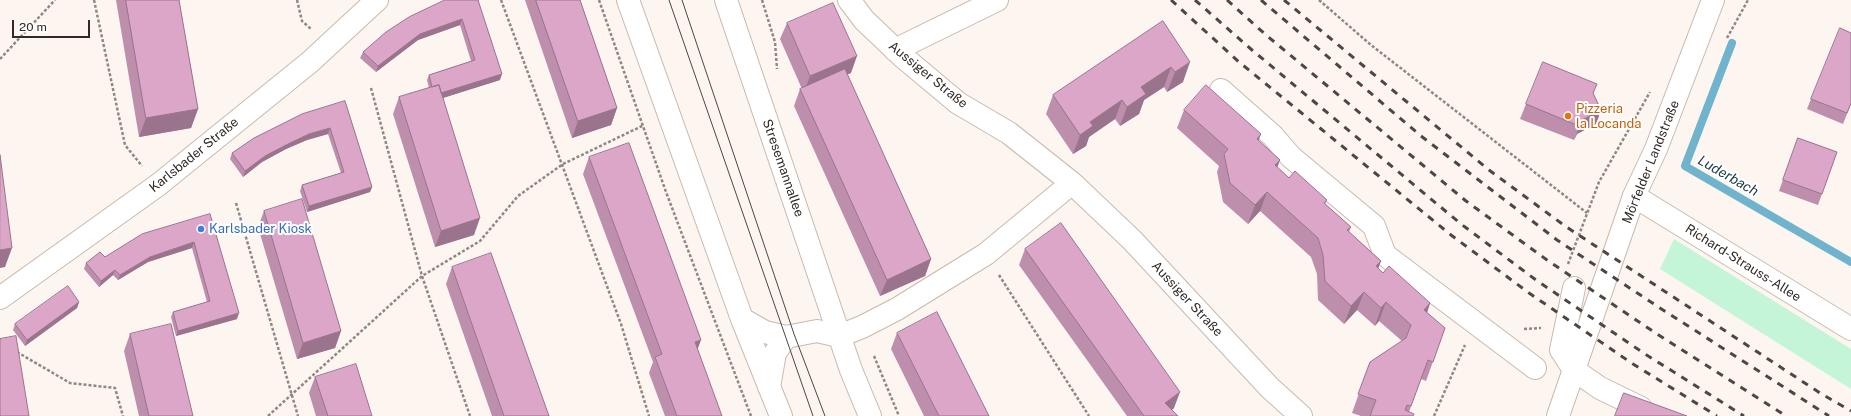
<!DOCTYPE html>
<meta charset="utf-8">
<style>
body{margin:0}
#map{position:relative;width:1851px;height:416px;overflow:hidden;background:#fcf5f0;font-family:"Public Sans",sans-serif}
canvas{display:block}
.scale{position:absolute;left:12px;top:20px;width:78px;height:18px;box-sizing:border-box;border:2px solid #312a26;border-top:0;padding-left:5px;font-size:12px;line-height:14px;white-space:nowrap;color:#312a26;-webkit-text-stroke:3px #fff;paint-order:stroke}
</style>
<div id="map">
<canvas width="1851" height="416"></canvas>
<div class="scale">20 m</div>
</div>
<script>
const context = document.querySelector('canvas').getContext('2d');
context.lineJoin = 'round';
function paint(path, color) { context.fillStyle = color; context.fill(path, 'evenodd'); }
function trace(path, color, width, dash) { context.strokeStyle = color; context.lineWidth = width; context.lineCap = dash ? 'butt' : 'round'; context.setLineDash(dash || []); context.stroke(path); }
function drawText(font, color, halo, rows, align = 'center') {
  context.font = font + ' "Public Sans",sans-serif'; context.lineWidth = 4; context.setLineDash([]); context.textBaseline = 'middle'; context.strokeStyle = halo; context.fillStyle = color; for (const [text, x, y, turn = 0] of rows) {
    context.save(); context.translate(x, y); context.rotate((+turn || 0) * Math.PI / 180); context.textAlign = isNaN(turn) ? turn : align; if (halo) context.strokeText(text, 0, 0); context.fillText(text, 0, 0); context.restore();
  }
}
const green = new Path2D(`
 M 1674,239 L 1851,349 L 1851,389 L 1660,269 Z`);
const stream = new Path2D(`
 M 1732,43 L 1685,166 L 1851,262`);
const path = new Path2D(`
 M 94,0 L 125,145 L 142,166
 M 297,0 L 302,21 L 311,29
 M 501,0 L 621,324 L 649,416
 M 599,0 L 666,192 L 751,416
 M 762,0 L 775,42 L 777,69
 M 1319,0 L 1371,45 L 1587,213
 M 1727,38 L 1748,0
 M 0,59 L 55,0
 M 371,88 L 422,276 L 470,416
 M 236,203 L 298,416
 M 1568,264 L 1599,182 L 1650,92
 M 999,275 L 1089,416
 M 1524,329 L 1541,328
 M 17,352 L 70,383 L 115,388 L 123,416
 M 874,356 L 899,416
 M 268,416 L 422,276 L 480,241 L 518,196 L 563,164 L 642,126
 M 1434,416 L 1465,345`);
const minor = new Path2D(`
 M 628,0 L 742,319 L 781,416
 M 726,0 L 851,370 L 870,416
 M 849,0 L 864,20 L 903,57 L 958,103 L 1009,133 L 1072,183 L 1132,240 L 1270,388 L 1301,416
 M 895,50 L 997,0
 M 1221,90 L 1273,136 L 1291,157 L 1374,226 L 1385,255 L 1535,368
 M 1634,196 L 1851,329
 M 1574,288 L 1561,350 L 1574,370 L 1600,388 L 1641,408 L 1645,416
 M 0,298 L 158,185 L 310,62 L 377,0
 M 742,319 L 765,332 L 786,337 L 817,331 L 839,336
 M 839,336 L 862,327 L 897,309 L 986,254 L 1072,183
 M 769,387 L 775,353 L 786,337`);
const major = new Path2D(`
 M 1558,416 L 1634,196 L 1656,149 L 1713,0`);
const tram = new Path2D(`
 M 669,0 L 813,416
 M 682,0 L 794,334 L 825,416`);
const rail = new Path2D(`
 M 1171,0 L 1239,62 L 1451,235 L 1529,293 L 1633,364 L 1717,416
 M 1195,0 L 1252,50 L 1461,224 L 1536,280 L 1645,354 L 1744,416
 M 1227,0 L 1266,35 L 1466,201 L 1547,260 L 1654,332 L 1786,416
 M 1261,0 L 1421,136 L 1557,240 L 1663,310 L 1829,416
 M 1284,0 L 1489,170 L 1565,226 L 1820,393 L 1851,411`);
const wall = new Path2D(`
 M 116,0 L 179,0 L 198,109 L 191,128 L 139,137 Z
 M 478,0 L 500,80 L 443,98 L 474,235 L 435,247 L 393,114 L 399,97 L 429,88 L 427,80 L 429,75 L 471,61 L 460,25 L 418,40 L 376,72 L 360,58 L 363,52 Z
 M 525,0 L 580,0 L 617,108 L 611,125 L 572,138 Z
 M 1163,21 L 1183,82 L 1167,92 L 1164,87 L 1144,100 L 1139,114 L 1120,126 L 1115,119 L 1089,137 L 1086,146 L 1073,154 L 1046,114 L 1053,95 Z
 M 787,23 L 851,73 L 847,74 L 931,259 L 925,276 L 880,296 L 794,106 L 800,89 L 802,89 L 780,39 Z
 M 1851,33 L 1851,104 L 1843,124 L 1807,109 L 1811,99 Z
 M 1597,84 L 1593,94 L 1601,110 L 1596,124 L 1577,134 L 1574,140 L 1520,119 L 1526,104 Z
 M 345,101 L 372,187 L 370,192 L 307,212 L 300,191 L 302,185 L 341,173 L 328,134 L 307,140 L 286,149 L 262,162 L 243,177 L 230,159 L 232,153 Z
 M 1184,110 L 1259,141 L 1277,167 L 1289,178 L 1327,200 L 1325,204 L 1351,227 L 1349,232 L 1381,261 L 1378,268 L 1383,273 L 1430,303 L 1427,313 L 1445,328 L 1426,381 L 1421,379 L 1409,412 L 1413,416 L 1361,416 L 1352,413 L 1370,362 L 1402,341 L 1379,321 L 1375,326 L 1357,310 L 1344,324 L 1318,300 L 1317,274 L 1311,257 L 1260,211 L 1248,224 L 1223,202 L 1217,172 L 1219,166 L 1177,128 Z
 M 1798,138 L 1837,152 L 1818,205 L 1779,191 Z
 M 589,157 L 697,349 L 722,416 L 665,416 L 649,373 L 653,362 L 583,174 Z
 M 264,211 L 341,331 L 335,348 L 297,359 L 258,227 Z
 M 210,214 L 237,319 L 176,336 L 171,317 L 173,312 L 207,302 L 192,248 L 148,262 L 118,280 L 113,275 L 99,287 L 84,269 L 86,263 L 105,257 Z
 M 1025,249 L 1174,408 L 1172,410 L 1178,416 L 1127,416 L 1019,265 Z
 M 452,267 L 549,416 L 492,416 L 446,284 Z
 M 79,302 L 77,308 L 25,346 L 13,330 L 15,324 Z
 M 897,333 L 989,416 L 924,416 L 891,349 Z
 M 130,334 L 193,416 L 139,416 L 124,351 Z
 M 315,377 L 372,416 L 316,416 L 309,393 Z`);
const shadedWall = new Path2D(`
 M 462,19 L 460,25 L 418,40 L 376,72 L 378,66 L 420,34 Z
 M 857,56 L 851,73 L 808,91 L 806,87 L 810,76 Z
 M 1190,62 L 1183,82 L 1167,92 L 1175,72 Z
 M 1171,67 L 1164,87 L 1144,100 L 1139,114 L 1120,126 L 1127,107 L 1141,87 Z
 M 502,74 L 500,80 L 433,101 L 435,95 Z
 M 1122,100 L 1115,119 L 1089,137 L 1086,146 L 1073,154 L 1080,135 L 1090,122 Z
 M 617,108 L 611,125 L 572,138 L 578,121 Z
 M 198,109 L 191,128 L 139,137 L 146,118 Z
 M 1601,110 L 1596,124 L 1577,134 L 1574,140 L 1582,120 Z
 M 330,128 L 328,134 L 307,140 L 286,149 L 262,162 L 243,177 L 245,171 L 265,156 L 288,144 L 309,134 Z
 M 1261,134 L 1254,153 L 1257,139 Z
 M 1280,160 L 1273,179 L 1275,165 Z
 M 372,187 L 370,192 L 307,212 L 309,206 Z
 M 1267,192 L 1260,211 L 1248,224 L 1255,205 Z
 M 480,218 L 474,235 L 435,247 L 441,231 Z
 M 194,242 L 192,248 L 148,262 L 118,280 L 120,275 L 150,257 Z
 M 12,248 L 5,267 L 0,268 L 0,250 Z
 M 931,259 L 925,276 L 880,296 L 887,280 Z
 M 1381,261 L 1374,280 L 1376,266 Z
 M 115,270 L 113,275 L 99,287 L 101,281 Z
 M 1364,292 L 1357,310 L 1344,324 L 1351,306 Z
 M 79,302 L 77,308 L 25,346 L 27,340 Z
 M 1386,302 L 1379,321 L 1375,326 L 1381,308 Z
 M 1430,303 L 1424,322 L 1424,310 Z
 M 239,313 L 237,319 L 176,336 L 178,331 Z
 M 341,331 L 335,348 L 297,359 L 303,343 Z
 M 701,340 L 695,356 L 695,342 Z
 M 1180,392 L 1174,408 L 1163,416 L 1165,403 Z`);
const building = new Path2D(`
 M 126,0 L 179,0 L 198,109 L 146,118 Z
 M 445,0 L 478,0 L 502,74 L 441,93 L 439,85 L 432,87 L 429,75 L 475,60 L 462,19 L 420,34 L 378,66 L 363,52 L 386,32 L 409,17 Z
 M 536,0 L 580,0 L 617,108 L 578,121 Z
 M 833,3 L 857,56 L 810,76 L 787,23 Z
 M 1163,21 L 1190,62 L 1175,72 L 1171,67 L 1141,87 L 1146,94 L 1127,107 L 1122,100 L 1090,122 L 1093,126 L 1080,135 L 1053,95 Z
 M 1840,28 L 1851,33 L 1851,103 L 1847,113 L 1811,99 Z
 M 1543,62 L 1597,84 L 1593,93 L 1601,110 L 1582,120 L 1579,126 L 1526,104 Z
 M 845,69 L 931,259 L 887,280 L 800,89 Z
 M 439,85 L 480,218 L 441,231 L 399,97 Z
 M 1206,85 L 1261,134 L 1257,139 L 1280,160 L 1275,165 L 1289,178 L 1295,171 L 1327,200 L 1324,203 L 1351,227 L 1347,230 L 1381,261 L 1376,266 L 1383,273 L 1389,266 L 1430,303 L 1424,310 L 1445,328 L 1433,362 L 1428,360 L 1411,406 L 1407,405 L 1405,410 L 1414,414 L 1413,416 L 1370,416 L 1376,400 L 1358,394 L 1370,362 L 1406,338 L 1411,325 L 1386,302 L 1381,308 L 1364,292 L 1351,306 L 1325,281 L 1323,255 L 1318,238 L 1267,192 L 1255,205 L 1230,183 L 1224,154 L 1228,149 L 1184,110 Z
 M 345,101 L 372,187 L 309,206 L 302,185 L 344,172 L 330,128 L 309,134 L 288,144 L 265,156 L 245,171 L 232,153 L 254,138 L 302,114 Z
 M 1798,138 L 1837,152 L 1822,194 L 1783,180 Z
 M 629,143 L 701,340 L 695,342 L 722,416 L 677,416 L 655,357 L 662,354 L 589,157 Z
 M 0,155 L 12,248 L 0,250 Z
 M 302,199 L 341,331 L 303,343 L 264,211 Z
 M 210,214 L 239,313 L 178,331 L 173,312 L 210,301 L 194,242 L 150,257 L 120,275 L 115,270 L 101,281 L 86,263 L 100,252 L 105,257 L 142,234 Z
 M 1061,223 L 1180,392 L 1165,403 L 1178,416 L 1144,416 L 1025,249 Z
 M 491,253 L 549,416 L 504,416 L 452,267 Z
 M 68,286 L 79,302 L 27,340 L 15,324 Z
 M 937,312 L 989,416 L 939,416 L 897,333 Z
 M 171,324 L 193,416 L 149,416 L 130,334 Z
 M 16,336 L 29,416 L 0,416 L 0,339 Z
 M 356,364 L 372,416 L 328,416 L 315,377 Z
 M 1624,393 L 1687,416 L 1615,416 Z`);
const markers = [
 [1568,116,4,"#e8710a"],
 [201,229,4,"#3f7fe0"]
];
const streetNames = [
 ["Aussiger Straße",928,75,39],
 ["Karlsbader Straße",194,155,-39],
 ["Mörfelder Landstraße",1651,162,-68],
 ["Stresemannallee",783,168,71],
 ["Richard-Strauss-Allee",1743,263,32],
 ["Aussiger Straße",1187,299,47]
];
const foodNames = [
 ["Pizzeria",1576,109],
 ["la Locanda",1576,124]
];
const shopNames = [
 ["Karlsbader Kiosk",209,229]
];
const waterNames = [
 ["Luderbach",1728,176,30]
];
paint(green, '#c4f5d8');
trace(stream, '#70b3cc', 8);
trace(minor, '#cab9ad', 24);
trace(major, '#cab9ad', 24);
trace(path, '#8e8783', 2.5, [3, 2]);
trace(minor, '#fff', 22);
trace(major, '#fff', 22);
trace(tram, '#4d4642', 1);
trace(rail, '#4d4642', 3, [7, 7]);
paint(wall, '#bd8fad');
paint(shadedWall, '#9a748d');
paint(building, '#dca6c9');
trace(building, '#9a748d', 1);
for (const [x, y, r, color] of markers) { const dot = new Path2D(); dot.arc(x, y, r, 0, 2 * Math.PI); context.fillStyle = color; context.fill(dot); trace(dot, '#fff', 1.5); }
drawText('13px', '#312a26', '#fff', streetNames);
drawText('13px', '#c56008', '#fff', foodNames, 'left');
drawText('13px', '#366cbe', '#fff', shopNames, 'left');
drawText('italic 14px', '#1a3a46', '#fff', waterNames);
</script>
